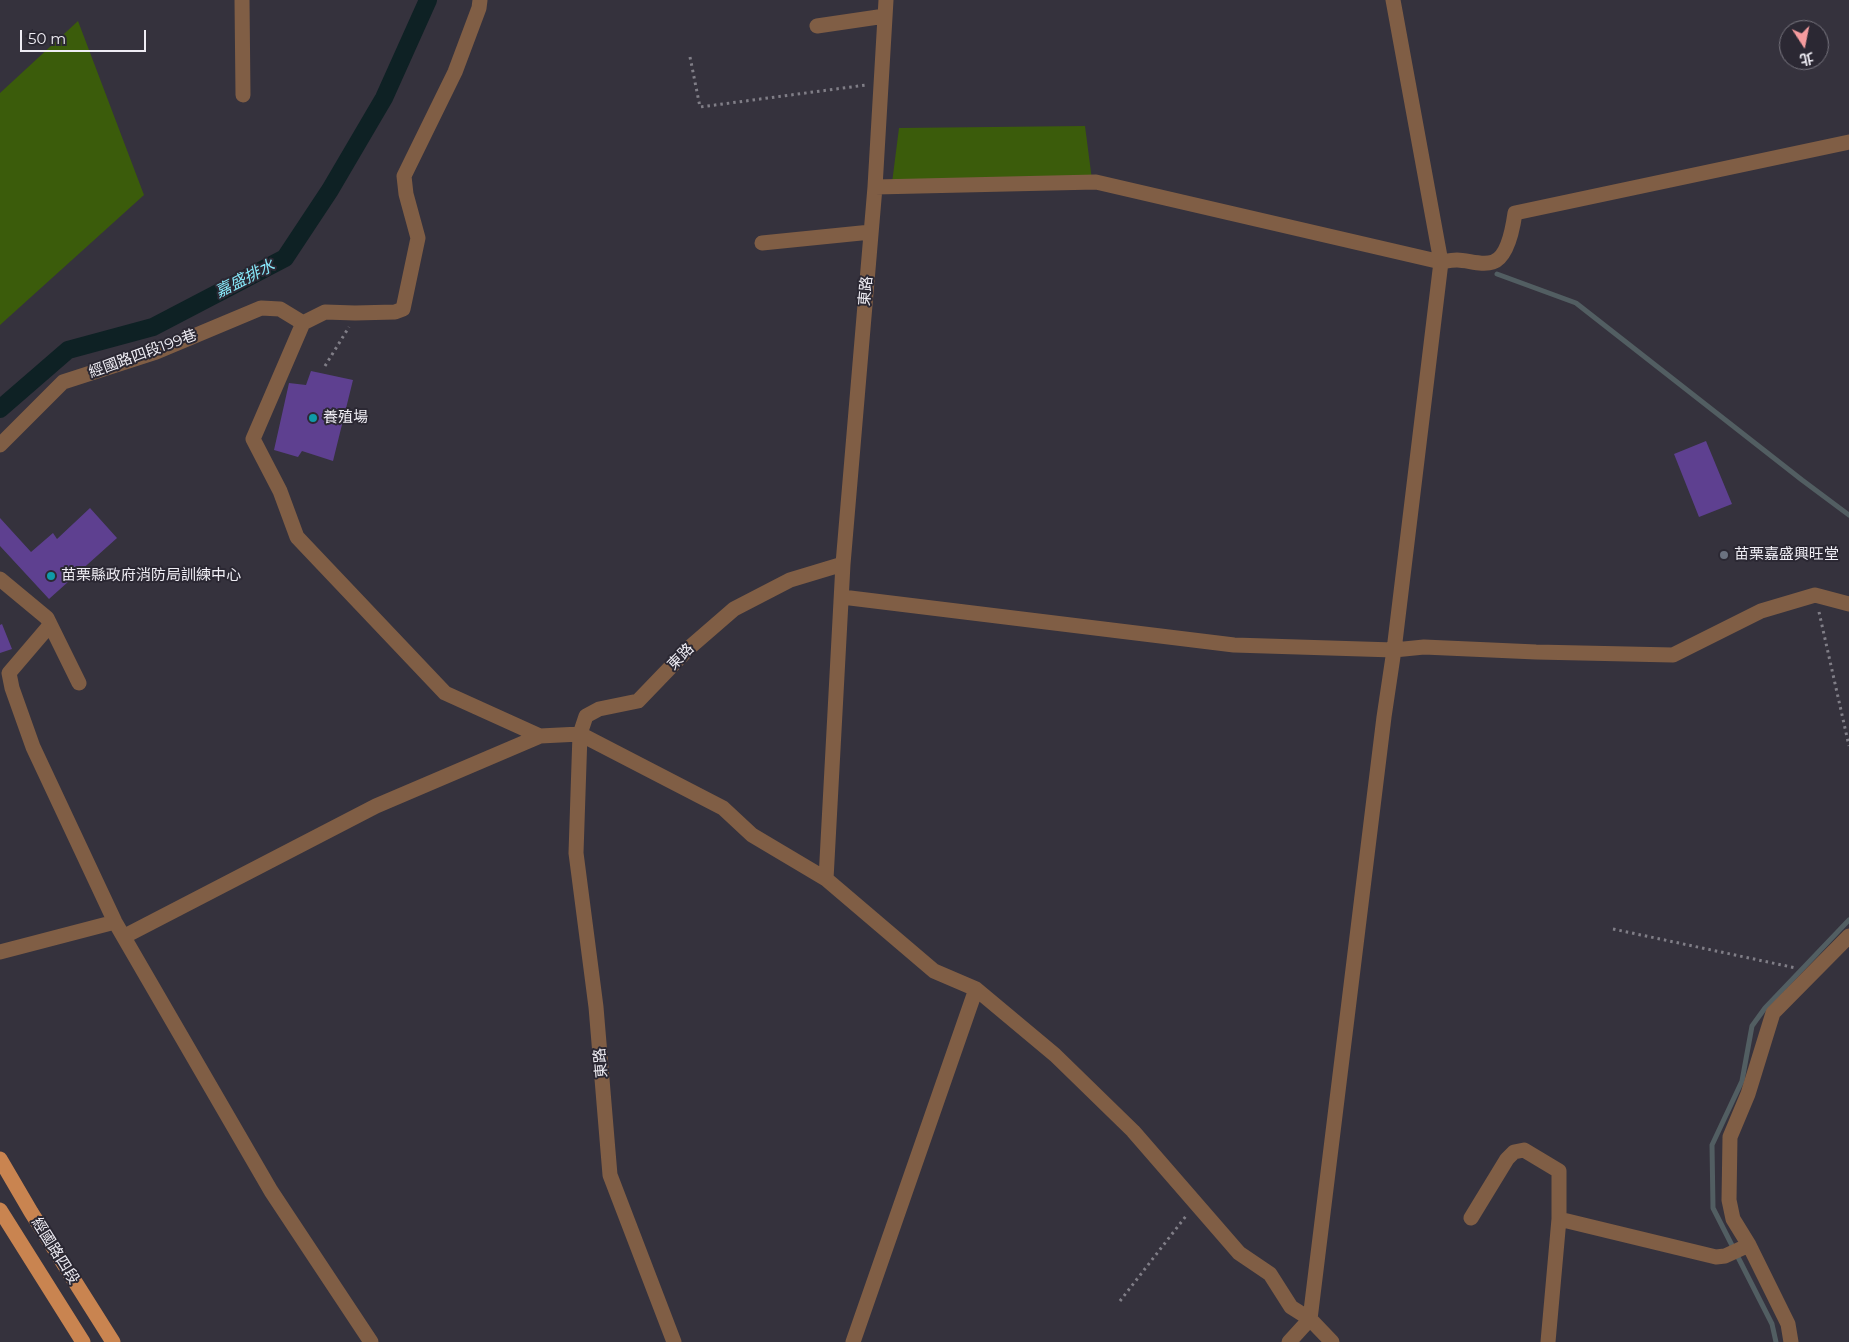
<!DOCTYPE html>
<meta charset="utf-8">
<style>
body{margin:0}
#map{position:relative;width:1849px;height:1342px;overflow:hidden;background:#35323d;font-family:Montserrat,"Noto Sans TC",sans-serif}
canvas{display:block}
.north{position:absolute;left:1779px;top:20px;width:50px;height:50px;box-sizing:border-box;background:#2b2833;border:1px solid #797780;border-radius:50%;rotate:169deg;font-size:14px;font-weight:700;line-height:20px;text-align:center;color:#efedf4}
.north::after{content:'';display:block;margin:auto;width:18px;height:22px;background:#f59b9e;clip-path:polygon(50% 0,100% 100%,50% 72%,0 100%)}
.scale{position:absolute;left:20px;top:30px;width:126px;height:22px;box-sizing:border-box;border:2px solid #efedf4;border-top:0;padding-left:6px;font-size:15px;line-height:18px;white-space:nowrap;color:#efedf4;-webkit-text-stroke:4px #2b2833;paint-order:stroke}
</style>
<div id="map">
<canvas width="1849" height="1342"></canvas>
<div class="north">北</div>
<div class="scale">50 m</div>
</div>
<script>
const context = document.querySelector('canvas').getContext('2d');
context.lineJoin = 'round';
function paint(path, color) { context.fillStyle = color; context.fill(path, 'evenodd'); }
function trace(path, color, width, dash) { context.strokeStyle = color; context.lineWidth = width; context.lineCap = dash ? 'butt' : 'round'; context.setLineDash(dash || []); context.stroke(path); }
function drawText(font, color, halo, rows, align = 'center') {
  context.font = font + ' Montserrat,"Noto Sans TC",sans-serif'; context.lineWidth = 4; context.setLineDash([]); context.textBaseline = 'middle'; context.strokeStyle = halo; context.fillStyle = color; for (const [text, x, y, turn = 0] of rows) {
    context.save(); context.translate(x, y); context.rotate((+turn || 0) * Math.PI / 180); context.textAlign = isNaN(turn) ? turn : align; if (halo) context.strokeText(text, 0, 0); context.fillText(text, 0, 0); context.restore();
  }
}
const green = new Path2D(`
 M 78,21 L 144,195 L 0,325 L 0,93 Z
 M 1085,126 L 1092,180 L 892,183 L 899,128 Z`);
const stream = new Path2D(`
 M 1497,274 L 1576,303 L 1802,480 L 1849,515
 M 1776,1342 L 1772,1324 L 1713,1208 L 1712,1145 L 1742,1081 L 1752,1026 L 1765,1008 L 1849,920`);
const canal = new Path2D(`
 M 0,409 L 68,350 L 153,327 L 285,258 L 330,190 L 384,98 L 428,0`);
const building = new Path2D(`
 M 311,371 L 353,380 L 333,461 L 302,451 L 298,457 L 274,450 L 289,383 L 306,385 Z
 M 1706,441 L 1732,504 L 1699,517 L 1674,454 Z
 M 90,508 L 117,538 L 49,599 L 0,546 L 0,518 L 31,552 L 53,533 L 57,539 Z
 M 2,624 L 12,649 L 0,653 L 0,625 Z`);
const path = new Path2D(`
 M 690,57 L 700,107 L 866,85
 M 325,366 L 349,327
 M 1819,612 L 1849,746
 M 1613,929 L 1796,968
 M 1120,1301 L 1186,1216`);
const minor = new Path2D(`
 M 242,0 L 243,95
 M 480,0 L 479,8 L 455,72 L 404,176 L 406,194 L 418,238 L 403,309 L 395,312 L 355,313 L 325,312 L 303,323 L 253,439 L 280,491 L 297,537 L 445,693 L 540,736 L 580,734 L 723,808 L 752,835 L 826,879
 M 886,0 L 875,187 L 843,564 L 826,879 L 934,971 L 976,989 L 1055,1055 L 1133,1131 L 1239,1253 L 1270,1274 L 1291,1307 L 1310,1319 L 1289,1342
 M 817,26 L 885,16
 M 875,187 L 1096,182 L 1441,262 C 1447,261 1452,260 1457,260 C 1468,260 1482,266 1493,262 C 1508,257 1513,227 1515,213 L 1849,142
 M 762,243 L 871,232
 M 0,445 L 63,382 L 156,352 L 261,308 L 280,309 L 303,323
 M 0,579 L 47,618 L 79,683
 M 842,597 L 1234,645 L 1394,650 L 1441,262 L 1393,0
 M 50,625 L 9,673 L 12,688 L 33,747 L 115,922 L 271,1191 L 371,1342
 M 125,936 L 376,806 L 540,736
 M 0,952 L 115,922
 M 1471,1218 L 1507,1159 L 1514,1152 L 1524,1150 L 1559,1171 L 1559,1219 L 1548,1342
 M 1559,1219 L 1716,1257 L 1725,1256 L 1749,1245
 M 674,1342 L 610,1175 L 596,1007 L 576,853 L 580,734 L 586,716 L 599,709 L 638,701 L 689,648 L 734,609 L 790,580 L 843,564
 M 853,1342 L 976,989
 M 1332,1342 L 1310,1319 L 1384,717 L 1394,650 L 1424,647 L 1536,652 L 1673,655 L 1761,611 L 1815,595 L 1849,604
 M 1791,1342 L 1788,1324 L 1749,1245 L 1733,1219 L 1729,1200 L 1730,1137 L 1748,1094 L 1773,1013 L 1849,936`);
const major = new Path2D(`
 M 0,1159 L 31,1212 L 113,1342
 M 0,1210 L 83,1342`);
const markers = [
 [313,418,5,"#0f9aa8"],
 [1724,555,5,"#6b7280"],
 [51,576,5,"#0f9aa8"]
];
const streetNames = [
 ["東路",866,291,-85],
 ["經國路四段199巷",143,354,-20],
 ["東路",681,657,-45],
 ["東路",601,1063,-95],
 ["經國路四段",55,1251,58]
];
const poiNames = [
 ["養殖場",323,418],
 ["苗栗嘉盛興旺堂",1734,555],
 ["苗栗縣政府消防局訓練中心",61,576]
];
const waterNames = [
 ["嘉盛排水",245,279,-27]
];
paint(green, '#3b5c0b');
trace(stream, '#525e62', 5);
trace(canal, '#0e2124', 18);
paint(building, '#5e4090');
trace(path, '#807e87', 3, [2.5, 4]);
trace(minor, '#805e45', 15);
trace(major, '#c98450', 15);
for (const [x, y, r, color] of markers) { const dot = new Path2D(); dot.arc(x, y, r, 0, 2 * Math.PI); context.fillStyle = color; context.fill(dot); trace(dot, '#2b2833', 2); }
drawText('15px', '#efedf4', '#2b2833', streetNames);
drawText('15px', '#efedf4', '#2b2833', poiNames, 'left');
drawText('italic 16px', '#87e9fa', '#2b2833', waterNames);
</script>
